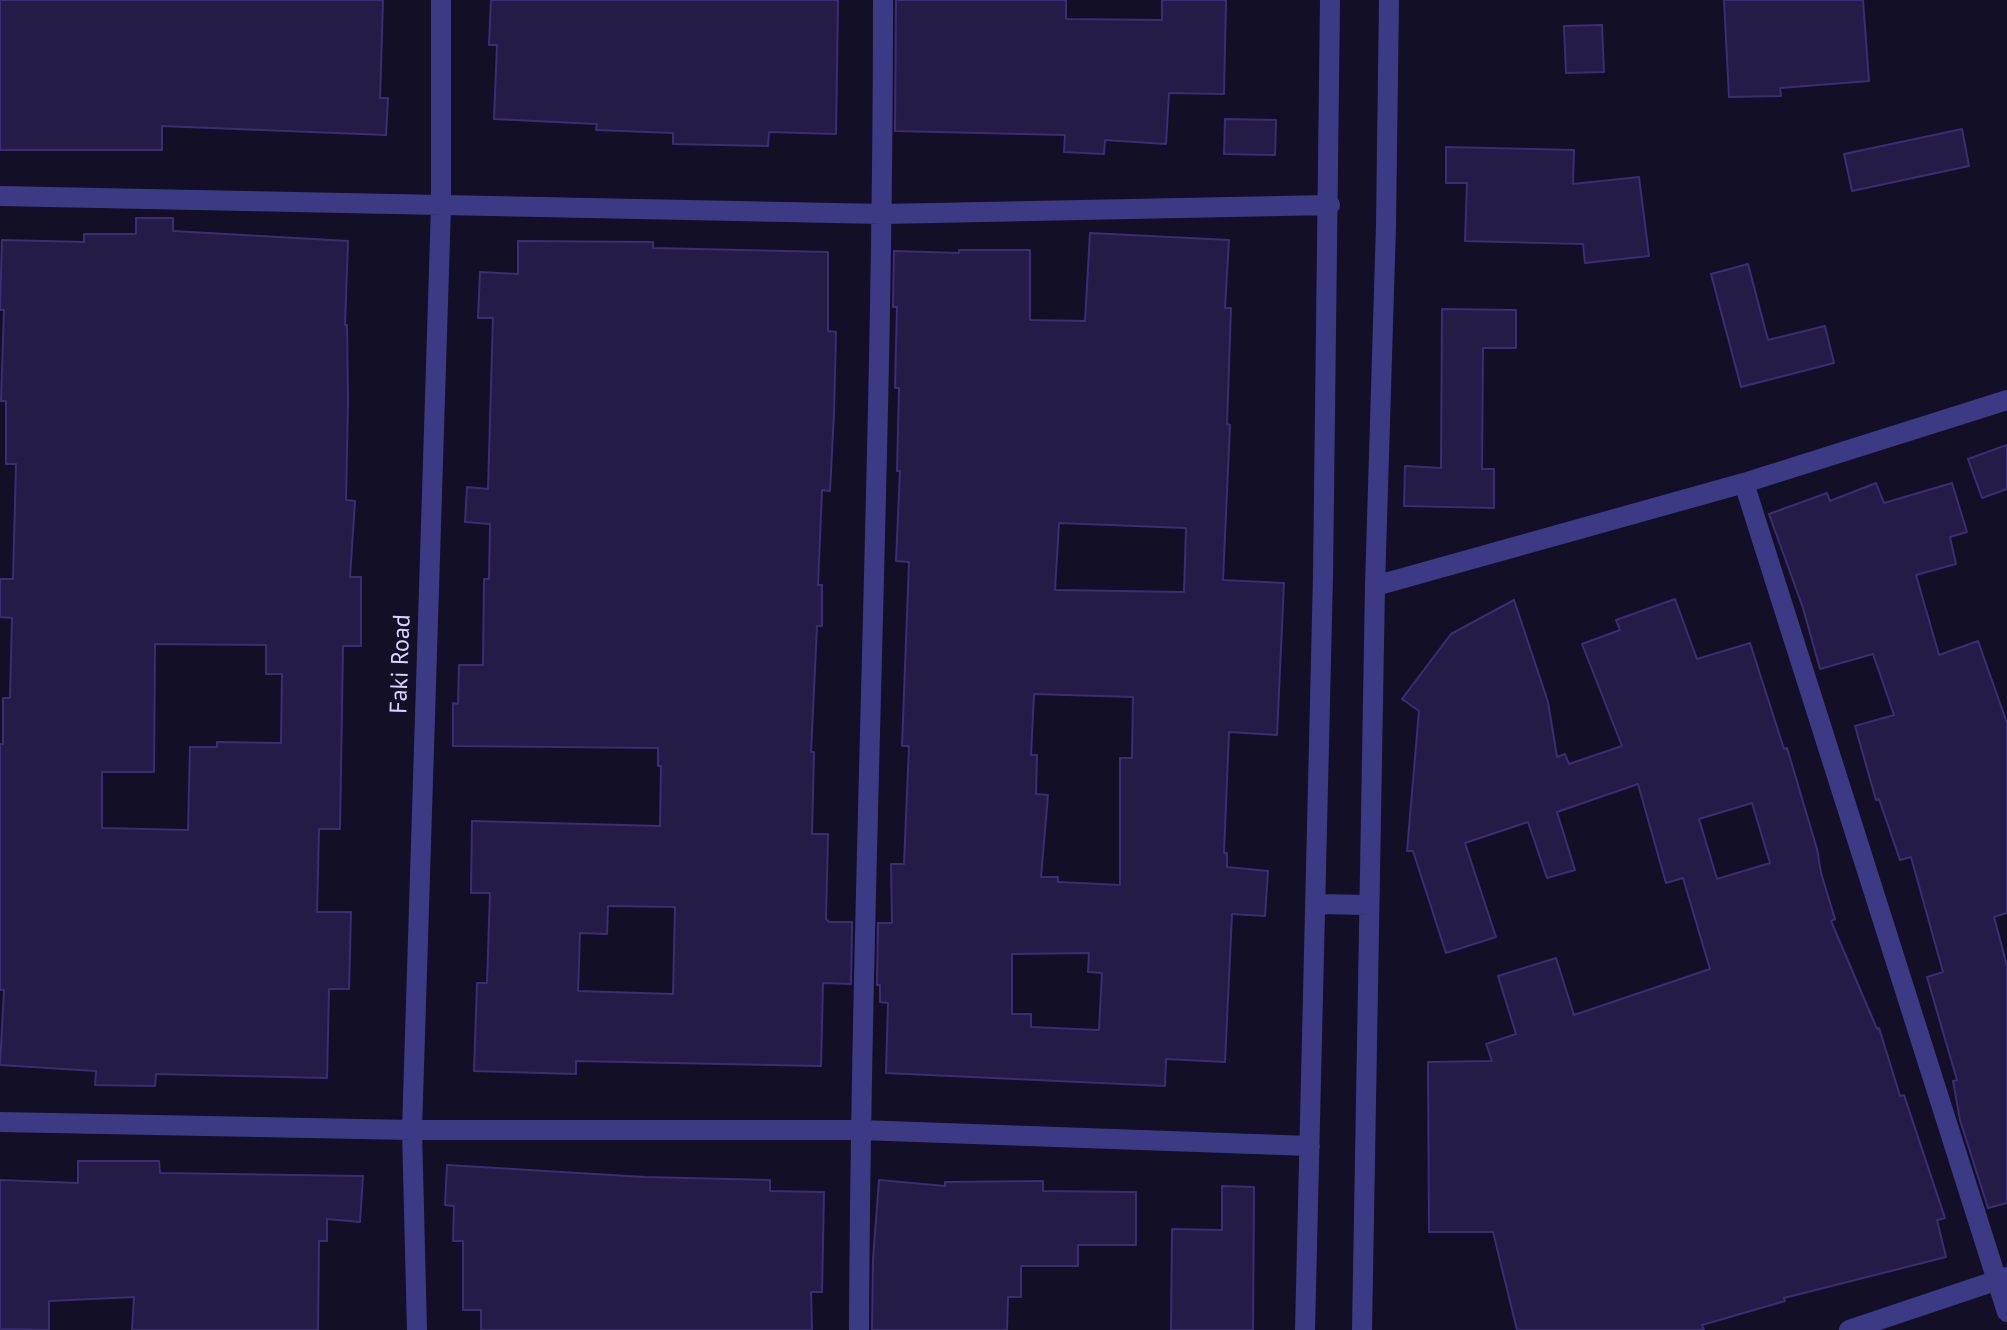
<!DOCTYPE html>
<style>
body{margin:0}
canvas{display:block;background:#130f26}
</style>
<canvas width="2007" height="1330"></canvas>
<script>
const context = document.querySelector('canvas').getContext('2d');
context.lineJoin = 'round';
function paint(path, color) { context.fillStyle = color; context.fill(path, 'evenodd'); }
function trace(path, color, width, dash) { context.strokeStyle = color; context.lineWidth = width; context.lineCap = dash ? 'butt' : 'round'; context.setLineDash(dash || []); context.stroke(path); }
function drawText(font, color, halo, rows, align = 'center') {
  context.font = font + ' "PT Sans",sans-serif'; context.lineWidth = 6; context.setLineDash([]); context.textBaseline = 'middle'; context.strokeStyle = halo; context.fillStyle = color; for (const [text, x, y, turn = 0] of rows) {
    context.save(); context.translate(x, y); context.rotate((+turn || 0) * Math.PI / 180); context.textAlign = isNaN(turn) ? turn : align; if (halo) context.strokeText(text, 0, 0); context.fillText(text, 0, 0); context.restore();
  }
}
const building = new Path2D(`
 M 0,0 L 383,0 L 380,98 L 388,98 L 386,135 L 162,126 L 162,150 L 0,150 Z
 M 491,0 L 838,0 L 836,134 L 769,132 L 768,146 L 673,144 L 673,133 L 596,130 L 597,124 L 494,119 L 497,45 L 489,45 Z
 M 896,0 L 1066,0 L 1066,19 L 1162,20 L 1162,0 L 1226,0 L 1224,94 L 1169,93 L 1166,144 L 1105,140 L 1104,154 L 1064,152 L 1065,135 L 895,131 Z
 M 1724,0 L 1863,0 L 1869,81 L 1780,88 L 1781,96 L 1729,97 Z
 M 1602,25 L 1604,72 L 1566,73 L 1564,26 Z
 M 1225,119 L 1276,120 L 1275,155 L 1224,154 Z
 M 1962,129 L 1969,166 L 1852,191 L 1844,154 Z
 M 1446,147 L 1574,150 L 1573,184 L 1639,177 L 1649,256 L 1585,263 L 1583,244 L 1465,241 L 1467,183 L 1446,183 Z
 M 136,218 L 173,218 L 173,231 L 348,241 L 345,325 L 347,325 L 348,401 L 346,500 L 355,501 L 350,577 L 361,577 L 361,646 L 343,646 L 340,829 L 319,829 L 317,912 L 351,912 L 349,989 L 329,989 L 327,1078 L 156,1074 L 155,1086 L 95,1085 L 96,1071 L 0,1065 L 4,990 L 0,990 L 0,744 L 3,744 L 3,698 L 10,698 L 12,618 L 0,617 L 0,579 L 13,579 L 16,464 L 6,464 L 6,401 L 1,401 L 4,310 L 0,310 L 2,240 L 84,242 L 84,234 L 136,234 ZM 155,644 L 266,645 L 266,674 L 282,674 L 281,743 L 217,742 L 217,747 L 190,747 L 188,830 L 102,828 L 102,772 L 154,772 Z
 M 1090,233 L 1229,240 L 1225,308 L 1231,308 L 1227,424 L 1230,425 L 1223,580 L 1284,583 L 1277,735 L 1229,732 L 1224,853 L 1227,853 L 1227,867 L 1268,871 L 1265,916 L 1232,914 L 1225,1062 L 1166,1059 L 1165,1086 L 886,1073 L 888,1003 L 880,1002 L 880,985 L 877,985 L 878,923 L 892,923 L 891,864 L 904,864 L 909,746 L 902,746 L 909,562 L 896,561 L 900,471 L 897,471 L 899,388 L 895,388 L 897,307 L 893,307 L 894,251 L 959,253 L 959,250 L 1030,250 L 1030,320 L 1085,321 ZM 1059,523 L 1186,528 L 1184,592 L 1055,590 ZM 1034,694 L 1133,697 L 1132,758 L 1120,758 L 1120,885 L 1058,882 L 1058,877 L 1041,877 L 1048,795 L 1036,794 L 1037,755 L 1031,755 ZM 1089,953 L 1088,972 L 1102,973 L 1099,1030 L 1031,1027 L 1031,1014 L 1012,1014 L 1012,954 Z
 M 518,241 L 653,242 L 653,248 L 828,252 L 828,331 L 836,332 L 834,413 L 830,491 L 822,490 L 818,585 L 822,585 L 822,626 L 817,626 L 811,752 L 814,752 L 812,834 L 828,834 L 826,919 L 829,922 L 852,922 L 851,984 L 823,983 L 821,1066 L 576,1061 L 576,1074 L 474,1071 L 477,983 L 487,983 L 490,893 L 471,893 L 472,821 L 660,826 L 661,766 L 658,766 L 658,748 L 453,746 L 453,703 L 458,704 L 459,665 L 483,665 L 484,579 L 489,579 L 490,524 L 465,522 L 467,487 L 488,489 L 493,318 L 478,318 L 480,272 L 518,274 ZM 608,906 L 675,907 L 673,994 L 578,991 L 580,933 L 607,934 Z
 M 1748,264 L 1768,340 L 1825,326 L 1834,363 L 1741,387 L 1711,274 Z
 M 1442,309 L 1516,310 L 1516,348 L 1483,348 L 1482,469 L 1494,469 L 1494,508 L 1404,506 L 1405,466 L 1441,468 Z
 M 2007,445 L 2007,489 L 1982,498 L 1968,459 Z
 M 1876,483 L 1884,503 L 1952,483 L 1967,532 L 1950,537 L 1956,564 L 1916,575 L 1939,655 L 1978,641 L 2007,723 L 2007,913 L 1994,917 L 2007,966 L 2007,1203 L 1988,1208 L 1960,1120 L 1953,1081 L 1957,1080 L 1927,977 L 1943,972 L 1911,857 L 1900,860 L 1879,799 L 1876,800 L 1855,726 L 1894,715 L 1873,654 L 1820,669 L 1803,608 L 1769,514 L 1827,493 L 1830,501 Z
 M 1675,599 L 1697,659 L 1750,643 L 1784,749 L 1787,748 L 1817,849 L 1821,873 L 1835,919 L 1831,921 L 1877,1029 L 1879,1028 L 1900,1096 L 1904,1095 L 1945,1218 L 1937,1220 L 1946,1257 L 1784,1298 L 1785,1301 L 1702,1325 L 1704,1330 L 1517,1330 L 1493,1232 L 1429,1232 L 1428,1062 L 1492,1061 L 1486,1044 L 1516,1034 L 1498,976 L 1556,958 L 1574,1015 L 1710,969 L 1683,878 L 1666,883 L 1638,784 L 1557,812 L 1575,870 L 1547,878 L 1528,822 L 1465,843 L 1496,937 L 1446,953 L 1413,851 L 1407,851 L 1419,711 L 1402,699 L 1451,634 L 1514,600 L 1548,702 L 1557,757 L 1565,754 L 1569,764 L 1622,746 L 1582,644 L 1620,630 L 1616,620 ZM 1752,803 L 1770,863 L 1717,879 L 1699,819 Z
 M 78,1161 L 159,1161 L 160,1173 L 363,1176 L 360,1222 L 327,1219 L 327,1241 L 319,1241 L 318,1330 L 132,1330 L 134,1297 L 49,1301 L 49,1330 L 0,1329 L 0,1180 L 78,1183 Z
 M 447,1165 L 644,1177 L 770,1180 L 770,1191 L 824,1192 L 822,1292 L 811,1292 L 812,1330 L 481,1330 L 481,1310 L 463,1310 L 463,1241 L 453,1241 L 454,1206 L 445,1205 Z
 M 879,1180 L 945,1186 L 945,1182 L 1043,1181 L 1043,1191 L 1136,1192 L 1136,1245 L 1078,1245 L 1078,1266 L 1021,1266 L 1021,1297 L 1008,1297 L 1007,1330 L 872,1330 L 873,1259 Z
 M 1222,1186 L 1254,1187 L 1253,1330 L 1171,1330 L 1172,1229 L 1222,1230 Z`);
const minor = new Path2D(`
 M 0,196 L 883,214 L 1330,205
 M 1744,483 L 2007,1312
 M 1375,586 L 1744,483 L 2007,400
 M 1316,904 L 1369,905
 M 0,1122 L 412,1130 L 860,1130 L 1310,1146
 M 417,1330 L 412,1130 L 441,206 L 441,0
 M 859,1330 C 861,887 883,443 883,0
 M 1305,1330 L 1323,576 L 1330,0
 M 1362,1330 L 1375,586 L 1386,225 L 1389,0
 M 1849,1330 L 2007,1277`);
const streetNames = [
 ["Faki Road",401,664,-88]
];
paint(building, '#241b47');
trace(building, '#3b2d73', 2);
trace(minor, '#3d3a85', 20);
drawText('24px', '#d9d4ff', '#130f26', streetNames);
</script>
